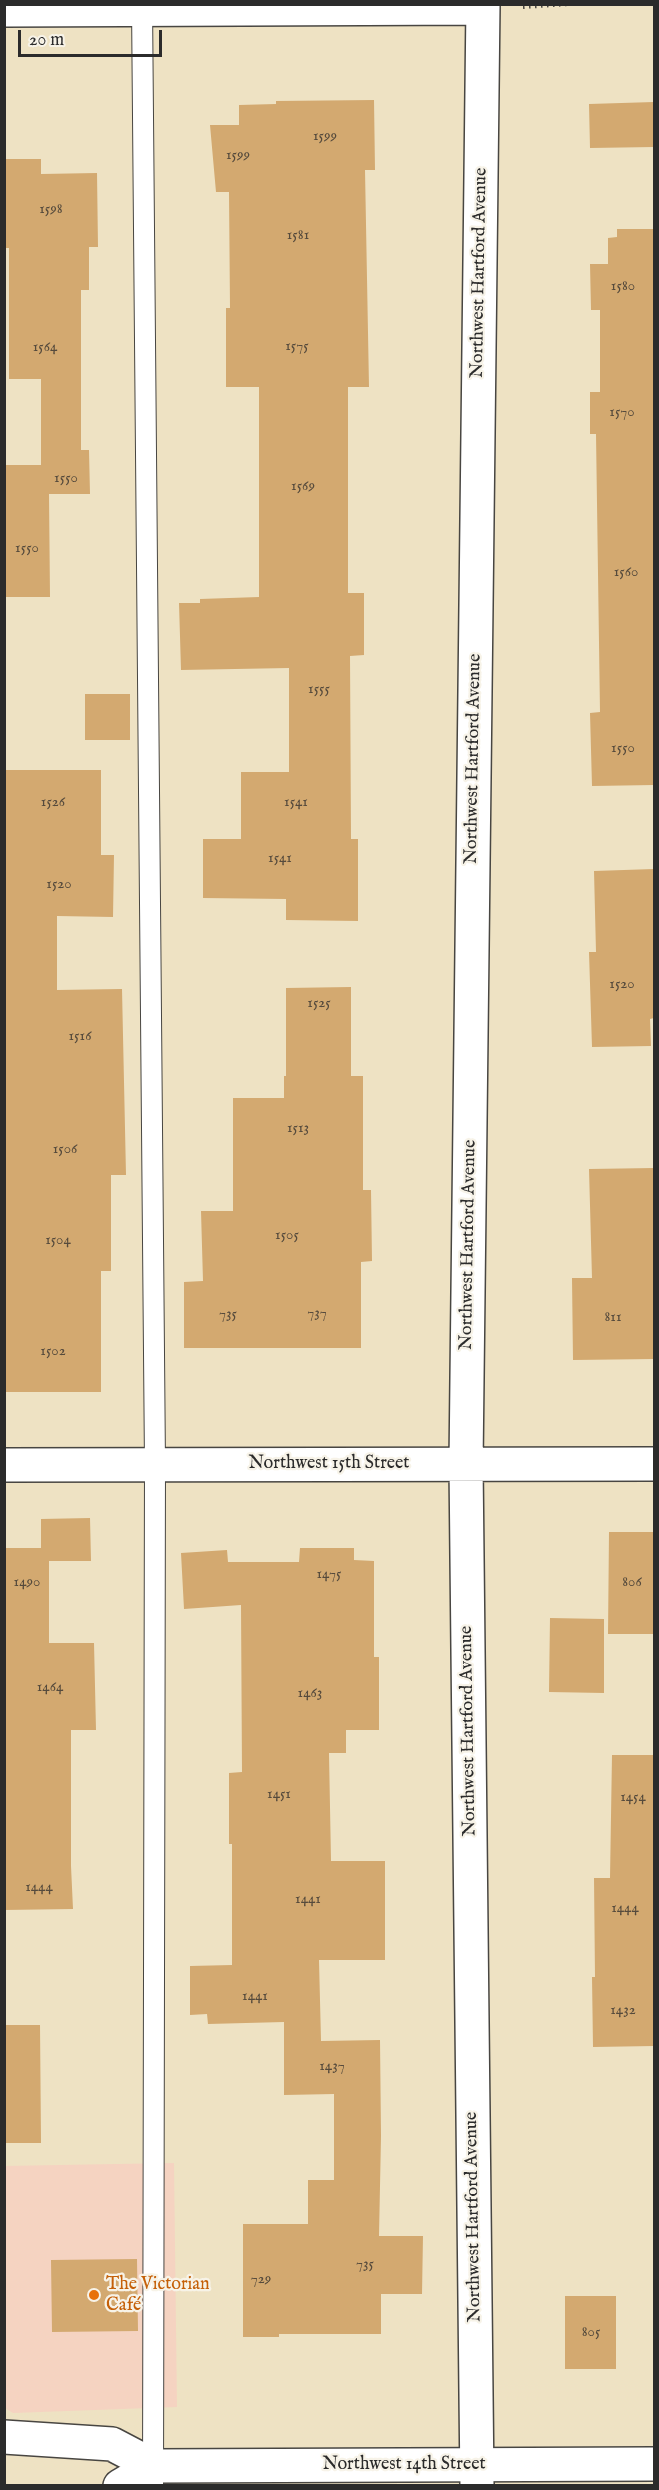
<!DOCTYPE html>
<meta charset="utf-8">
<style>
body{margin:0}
#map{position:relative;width:659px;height:2490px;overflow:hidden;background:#eee2c3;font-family:"IM FELL English",serif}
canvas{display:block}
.frame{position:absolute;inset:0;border:6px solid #2b2b2b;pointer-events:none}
.scale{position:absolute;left:18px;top:30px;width:144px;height:27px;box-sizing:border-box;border:3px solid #2b2b2b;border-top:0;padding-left:8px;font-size:18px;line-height:21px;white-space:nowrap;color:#2b2b2b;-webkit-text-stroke:4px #f7f3e8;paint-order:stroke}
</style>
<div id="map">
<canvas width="659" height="2490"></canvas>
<div class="frame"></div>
<div class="scale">20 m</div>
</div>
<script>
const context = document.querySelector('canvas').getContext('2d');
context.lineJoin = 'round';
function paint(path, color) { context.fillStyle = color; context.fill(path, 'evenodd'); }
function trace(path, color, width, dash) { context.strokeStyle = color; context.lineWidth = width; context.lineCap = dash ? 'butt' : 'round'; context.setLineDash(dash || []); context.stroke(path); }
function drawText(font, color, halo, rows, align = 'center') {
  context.font = font + ' "IM FELL English",serif'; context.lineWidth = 4.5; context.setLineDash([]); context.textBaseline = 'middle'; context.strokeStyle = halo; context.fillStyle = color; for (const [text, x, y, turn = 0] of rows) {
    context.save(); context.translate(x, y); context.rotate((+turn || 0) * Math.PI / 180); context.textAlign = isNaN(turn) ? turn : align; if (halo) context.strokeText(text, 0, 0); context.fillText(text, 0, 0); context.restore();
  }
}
const built = new Path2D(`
 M 174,2163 L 177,2407 L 13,2413 L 5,2408 L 4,2166 Z`);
const building = new Path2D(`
 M 374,100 L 375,170 L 365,170 L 369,387 L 348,387 L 348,593 L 364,593 L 364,655 L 350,656 L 351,839 L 358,839 L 358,921 L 286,920 L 286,899 L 203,898 L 203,839 L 241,839 L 241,772 L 289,772 L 289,668 L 181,670 L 179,603 L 200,603 L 200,599 L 259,597 L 259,387 L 226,387 L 226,308 L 230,308 L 229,192 L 216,192 L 210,125 L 239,125 L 239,105 L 276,104 L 276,101 Z
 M 654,102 L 654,147 L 590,148 L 589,104 Z
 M 4,159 L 41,159 L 41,174 L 97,173 L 98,247 L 89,247 L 89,290 L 81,290 L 81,450 L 89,450 L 90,494 L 49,494 L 50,597 L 4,597 L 4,465 L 41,465 L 41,379 L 9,379 L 9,248 L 4,248 Z
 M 617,229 L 654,229 L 654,785 L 592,786 L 590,713 L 600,712 L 596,434 L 590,434 L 590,392 L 600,392 L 600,310 L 591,310 L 590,264 L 608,264 L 608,238 L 617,237 Z
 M 85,694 L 130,694 L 130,740 L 85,740 Z
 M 5,770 L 101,770 L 101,855 L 114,855 L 113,917 L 57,916 L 57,990 L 122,989 L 126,1175 L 111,1175 L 111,1271 L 101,1271 L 101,1392 L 4,1392 Z
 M 654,869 L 654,1018 L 650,1019 L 651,1046 L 592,1047 L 589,952 L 596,952 L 594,871 Z
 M 351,987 L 351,1076 L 363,1076 L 363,1190 L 371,1190 L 372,1261 L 361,1262 L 361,1348 L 184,1348 L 184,1282 L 203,1281 L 201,1211 L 233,1211 L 233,1098 L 284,1098 L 284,1076 L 286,1076 L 286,988 Z
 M 654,1168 L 654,1359 L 573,1360 L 572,1278 L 592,1278 L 589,1169 Z
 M 90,1518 L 91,1561 L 49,1561 L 49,1643 L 94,1643 L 96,1730 L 71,1730 L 71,1866 L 73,1909 L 4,1910 L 4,1548 L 41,1548 L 41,1519 Z
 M 609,1532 L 654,1532 L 654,1634 L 608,1634 Z
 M 300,1548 L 354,1548 L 354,1560 L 374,1561 L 374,1657 L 379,1657 L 379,1730 L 346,1730 L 346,1753 L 329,1753 L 331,1861 L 385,1861 L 385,1960 L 319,1960 L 321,2041 L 380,2040 L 381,2136 L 379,2236 L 423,2236 L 422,2294 L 381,2294 L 381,2334 L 279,2334 L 279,2337 L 243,2337 L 243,2224 L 308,2224 L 308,2180 L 334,2180 L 334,2094 L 284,2095 L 284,2022 L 208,2024 L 207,2014 L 190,2015 L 190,1966 L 232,1965 L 232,1844 L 229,1844 L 229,1773 L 242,1772 L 241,1605 L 184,1609 L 181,1553 L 227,1550 L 228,1562 L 299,1562 Z
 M 550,1618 L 604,1619 L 604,1693 L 549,1692 Z
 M 612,1755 L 654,1755 L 654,2046 L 593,2047 L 592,1977 L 595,1977 L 594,1878 L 610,1878 Z
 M 4,2025 L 40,2025 L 41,2143 L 4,2143 Z
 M 137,2259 L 138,2331 L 52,2332 L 51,2260 Z
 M 565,2296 L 616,2296 L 616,2369 L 565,2369 Z`);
const path = new Path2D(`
 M 523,7 L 570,4`);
const service = new Path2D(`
 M 142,4 L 155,1464 L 153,2486`);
const minor = new Path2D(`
 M 4,10 L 483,8
 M 4,1465 L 654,1464
 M 477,2486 L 466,1464 L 483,4`);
const tertiary = new Path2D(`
 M 4,2437 L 112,2444 L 154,2466
 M 120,2486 L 154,2466 L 654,2464`);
const markers = [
 [94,2295,6,"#e8710a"]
];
const numberNames = [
 ["1599",325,137],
 ["1599",238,156],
 ["1598",51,210],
 ["1581",298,236],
 ["1580",623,287],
 ["1575",297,347],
 ["1564",45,348],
 ["1570",622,413],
 ["1550",66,479],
 ["1569",303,487],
 ["1550",27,549],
 ["1560",626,573],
 ["1555",319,690],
 ["1550",623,749],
 ["1526",53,803],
 ["1541",296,803],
 ["1541",280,859],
 ["1520",59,885],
 ["1520",622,985],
 ["1525",319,1004],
 ["1516",80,1037],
 ["1513",298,1129],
 ["1506",65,1150],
 ["1505",287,1236],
 ["1504",58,1241],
 ["737",317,1314],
 ["735",228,1315],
 ["811",613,1318],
 ["1502",53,1352],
 ["1475",329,1575],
 ["1490",27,1583],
 ["806",632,1583],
 ["1464",50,1688],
 ["1463",310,1694],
 ["1451",279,1795],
 ["1454",633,1798],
 ["1444",39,1888],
 ["1441",308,1900],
 ["1444",625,1909],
 ["1441",255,1997],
 ["1432",623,2011],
 ["1437",332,2067],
 ["735",365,2265],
 ["729",261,2280],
 ["805",591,2333]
];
const streetNames = [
 ["Northwest Hartford Avenue",480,273,-89],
 ["Northwest Hartford Avenue",474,759,-89],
 ["Northwest Hartford Avenue",469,1245,-89],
 ["Northwest 15th Street",329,1464],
 ["Northwest Hartford Avenue",469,1731,-91],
 ["Northwest Hartford Avenue",474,2217,-91],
 ["Northwest 14th Street",404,2465]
];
const foodNames = [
 ["The Victorian",106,2285],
 ["Café",106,2306]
];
paint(built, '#f5d3c1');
paint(building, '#d3a970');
trace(service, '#484642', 22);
trace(minor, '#484642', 36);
trace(tertiary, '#484642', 36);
trace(path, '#484642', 4, [1.5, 4.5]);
trace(service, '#fff', 20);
trace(minor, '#fff', 33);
trace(tertiary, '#fff', 33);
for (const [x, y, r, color] of markers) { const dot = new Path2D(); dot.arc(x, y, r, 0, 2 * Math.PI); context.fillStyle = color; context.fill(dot); trace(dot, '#f7f3e8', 2); }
drawText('15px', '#554a3c', null, numberNames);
drawText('18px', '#2b2b2b', '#f7f3e8', streetNames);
drawText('18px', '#c56008', '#f7f3e8', foodNames, 'left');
</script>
